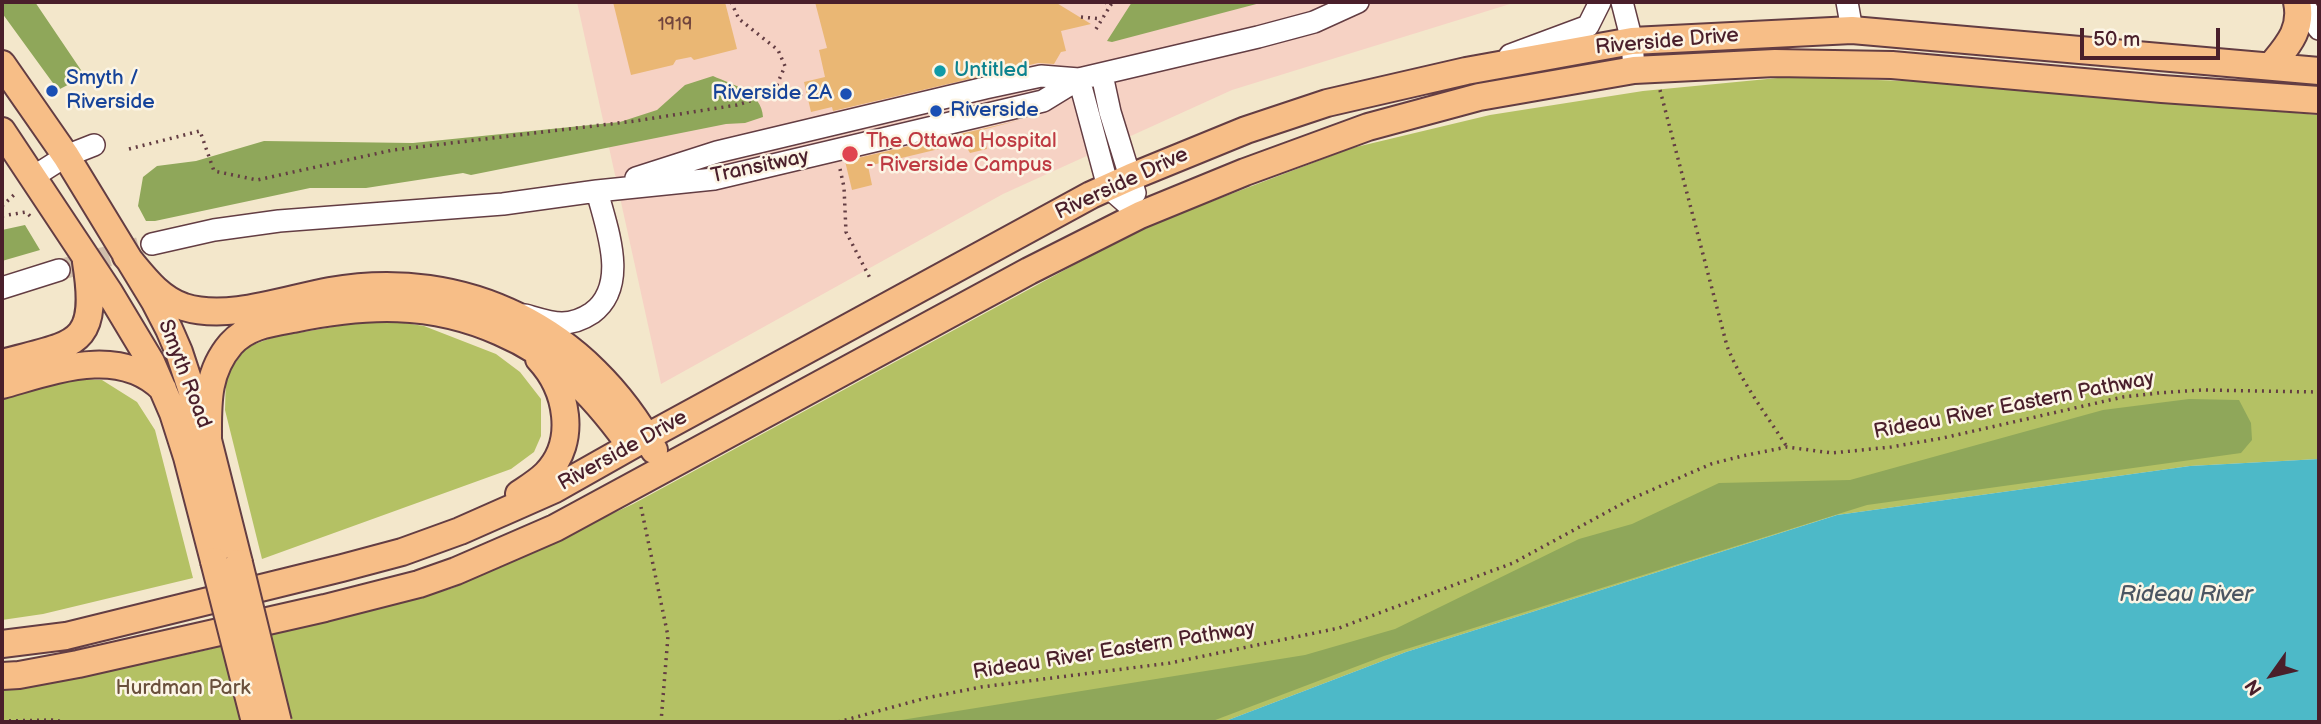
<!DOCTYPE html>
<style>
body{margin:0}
#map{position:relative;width:2321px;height:724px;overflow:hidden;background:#f3e7cb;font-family:"Balsamiq Sans",sans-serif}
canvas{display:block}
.frame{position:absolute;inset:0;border:4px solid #4a1f2b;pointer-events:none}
.north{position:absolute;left:2237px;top:640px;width:70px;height:70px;-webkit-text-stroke:5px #fcf5e5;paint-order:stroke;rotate:236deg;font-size:19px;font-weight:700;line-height:28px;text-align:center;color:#4a1f2b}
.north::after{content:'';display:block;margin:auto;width:24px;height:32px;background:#4a1f2b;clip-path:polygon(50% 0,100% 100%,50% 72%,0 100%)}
.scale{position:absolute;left:2080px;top:28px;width:140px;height:32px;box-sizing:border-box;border:4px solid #4a1f2b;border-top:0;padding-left:9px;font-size:21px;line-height:24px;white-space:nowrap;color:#4a1f2b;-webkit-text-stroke:5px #fcf5e5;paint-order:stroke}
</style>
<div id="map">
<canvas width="2321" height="724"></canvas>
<div class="frame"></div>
<div class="north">N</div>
<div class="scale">50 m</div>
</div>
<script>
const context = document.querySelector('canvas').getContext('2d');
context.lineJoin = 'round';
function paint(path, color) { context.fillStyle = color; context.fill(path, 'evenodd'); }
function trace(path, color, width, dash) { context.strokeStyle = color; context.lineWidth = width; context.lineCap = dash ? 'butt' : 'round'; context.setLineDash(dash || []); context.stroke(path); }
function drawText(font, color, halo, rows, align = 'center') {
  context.font = font + ' "Balsamiq Sans",sans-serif'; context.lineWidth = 5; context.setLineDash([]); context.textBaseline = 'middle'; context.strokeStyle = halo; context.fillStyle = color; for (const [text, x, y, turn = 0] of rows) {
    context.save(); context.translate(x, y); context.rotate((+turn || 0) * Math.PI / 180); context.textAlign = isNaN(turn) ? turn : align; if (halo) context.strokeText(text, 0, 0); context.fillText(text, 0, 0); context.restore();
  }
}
const built = new Path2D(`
 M 577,2 L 1537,2 L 1510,4 L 1232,90 L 1003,194 L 661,384 Z`);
const green = new Path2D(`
 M 1788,77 L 1936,82 L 2319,115 L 2319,459 L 2190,466 L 1837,515 L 1406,652 L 1223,722 L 2,722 L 2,688 L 68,680 L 207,650 L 280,630 L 366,612 L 453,588 L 633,504 L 1144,227 L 1352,148 L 1490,115 L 1643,91 Z
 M 379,319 L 424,326 L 496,354 L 520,372 L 541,399 L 541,436 L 534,452 L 511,469 L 262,559 L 225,410 L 226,375 L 247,347 L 274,337 Z
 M 68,379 L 102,380 L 137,402 L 155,430 L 193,578 L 43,614 L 2,620 L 2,397 Z`);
const forest = new Path2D(`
 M 2,2 L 35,2 L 85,76 L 58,90 L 2,13 Z
 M 1132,2 L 1264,2 L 1112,42 L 1107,41 Z
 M 713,76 C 733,85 762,92 763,117 L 745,123 L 726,124 L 471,175 L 463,173 L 366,188 L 310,188 L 155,221 L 146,221 L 138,206 L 143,177 L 157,166 L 196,161 L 264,141 L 413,143 L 620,122 L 657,110 L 685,85 Z
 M 25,225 L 40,250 L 2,261 L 2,230 Z
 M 2189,399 L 2239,400 L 2251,423 L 2252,440 L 2241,453 L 1867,505 L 1384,656 L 1210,722 L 889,722 L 1305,655 L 1395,629 L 1579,539 L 1632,524 L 1719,483 L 1850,480 L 2103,410 Z`);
const water = new Path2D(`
 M 2319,459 L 2319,722 L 1223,722 L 1406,652 L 1837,515 L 2190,466 Z`);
const building = new Path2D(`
 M 613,2 L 725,2 L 737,49 L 694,60 L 691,57 L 676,60 L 673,65 L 631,75 Z
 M 815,2 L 1055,2 L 1091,24 L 1061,31 L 1066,51 L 1061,52 L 1054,64 L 1038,63 L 833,111 L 832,107 L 811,112 L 804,82 L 825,77 L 819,50 L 827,48 Z
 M 1020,120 L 982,130 L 987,149 L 970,153 L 964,143 L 868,166 L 872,185 L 852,190 L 845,161 Z`);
const minorTunnel = new Path2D(`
 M 59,270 L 152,244`);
const path = new Path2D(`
 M 1105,2 L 1110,6 L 1113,2
 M 1081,17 L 1102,19
 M 1096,29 L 1110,6
 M 1660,90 L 1727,346 C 1741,382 1766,414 1787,447
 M 773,94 L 833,94
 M 129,149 L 200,131 L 214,171 L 257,180 L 393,150 L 635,121 L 737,105 L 773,94 L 785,66 L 778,50 L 739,19 L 731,2
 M 840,169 L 844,187 L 846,232 L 871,280
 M 2,206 L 16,193
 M 2,216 L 26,212 L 30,216
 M 641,507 L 668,636 L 661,722
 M 2,721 L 52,720 L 66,722
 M 838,722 L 926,698 L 981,687 L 1170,663 L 1339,628 L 1513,563 L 1631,499 L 1711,464 L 1742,456 L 1787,447 L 1832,453 L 1891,447 L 1943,438 L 2123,397 L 2158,393 L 2201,390 L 2319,392`);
const minor = new Path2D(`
 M 1622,2 L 1632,41 L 1634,70
 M 1847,2 L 1852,30
 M 2302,2 L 2319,29
 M 1510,55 L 1588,26 L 1600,2
 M 1102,75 L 1110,112 L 1135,193
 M 1079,79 L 1108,187 L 1140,215
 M 33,177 L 66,156 L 94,145
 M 636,178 L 717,152 L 985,88 L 1041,76 L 1079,79 L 1258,37 L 1314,22 L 1358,2
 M 152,244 L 214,230 L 279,221 L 503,204 L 597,191 L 714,179 L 1043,101 L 1079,79
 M 2,288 L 59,270
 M 525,315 C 536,318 550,323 562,323 C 573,323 583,319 592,313 C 630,285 606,227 597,191`);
const major = new Path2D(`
 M 2,64 L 66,156 L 155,302 L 169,329 L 179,352 L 208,440 L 239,563
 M 2271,66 C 2287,46 2303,30 2297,2
 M 2,131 L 109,292 L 151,362 L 173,413 L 187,457 L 214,561
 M 126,256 C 143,276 158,298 184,307 C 228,321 286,299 330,291 C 466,267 588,330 654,450
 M 2,363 C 75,343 100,348 86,262
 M 2,385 C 53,371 119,345 163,389
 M 208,440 C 208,405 206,373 231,344 C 247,326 270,323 293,319 C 365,304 431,301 500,332 C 556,356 591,392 627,441
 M 519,494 C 528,488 538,482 546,474 C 578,441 567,389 539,359
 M 2,644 L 66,636 L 342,568 L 402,552 L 460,531 L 555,489 L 647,437 L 1091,195 L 1131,177 L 1246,130 L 1327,103 L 1466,71 L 1632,41 L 1852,30 L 2319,71
 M 2,676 L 19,675 L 78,664 L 325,608 L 419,584 L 456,571 L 555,528 L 1029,271 L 1140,215 L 1245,172 L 1368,127 L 1479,97 L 1634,70 L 1775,63 L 1892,65 L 2162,89 L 2319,100`);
const majorBridge = new Path2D(`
 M 214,561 L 255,722
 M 239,563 L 278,722`);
const markers = [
 [940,71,7,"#0f9aa8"],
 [52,91,7,"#1a4fb4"],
 [846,94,7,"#1a4fb4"],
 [936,111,7,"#1a4fb4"],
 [850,154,9,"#e0444e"]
];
const numberNames = [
 ["1919",675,25]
];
const streetNames = [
 ["Riverside Drive",1667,42,-5],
 ["Transitway",760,167,-12],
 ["Riverside Drive",1122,184,-25],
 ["Smyth Road",184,374,69],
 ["Rideau River Eastern Pathway",2014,406,-11],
 ["Riverside Drive",623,451,-29],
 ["Rideau River Eastern Pathway",1114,651,-9]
];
const cultureNames = [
 ["Untitled",954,71]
];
const transitNames = [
 ["Smyth /",66,79],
 ["Riverside",66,103],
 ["Riverside 2A",832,94,"right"],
 ["Riverside",950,111]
];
const healthNames = [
 ["The Ottawa Hospital",866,142],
 ["- Riverside Campus",866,166]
];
const parkNames = [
 ["Hurdman Park",183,689]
];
const waterNames = [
 ["Rideau River",2186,595]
];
paint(built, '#f6d2c4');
paint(green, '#b4c164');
paint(forest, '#8fa75a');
paint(water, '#4db9c8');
paint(building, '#eab774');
trace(minorTunnel, '#d1bfab', 21, [21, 10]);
trace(minor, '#633d43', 24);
trace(major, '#633d43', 30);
trace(path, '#633d43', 3.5, [2, 5]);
trace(minor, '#fff', 21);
trace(major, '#f7be87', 26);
trace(majorBridge, '#633d43', 30, []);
trace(majorBridge, '#f7be87', 26);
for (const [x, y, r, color] of markers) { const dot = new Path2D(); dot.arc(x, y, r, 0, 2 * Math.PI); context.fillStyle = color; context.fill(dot); trace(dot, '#fcf5e5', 2.5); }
drawText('18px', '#72453d', null, numberNames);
drawText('21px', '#4a1f2b', '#fcf5e5', streetNames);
drawText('21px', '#0d838f', '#fcf5e5', cultureNames, 'left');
drawText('21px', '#164399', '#fcf5e5', transitNames, 'left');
drawText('21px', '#be3a42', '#fcf5e5', healthNames, 'left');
drawText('21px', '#6a503c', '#fcf5e5', parkNames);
drawText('italic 23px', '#4b5562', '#fcf5e5', waterNames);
</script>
